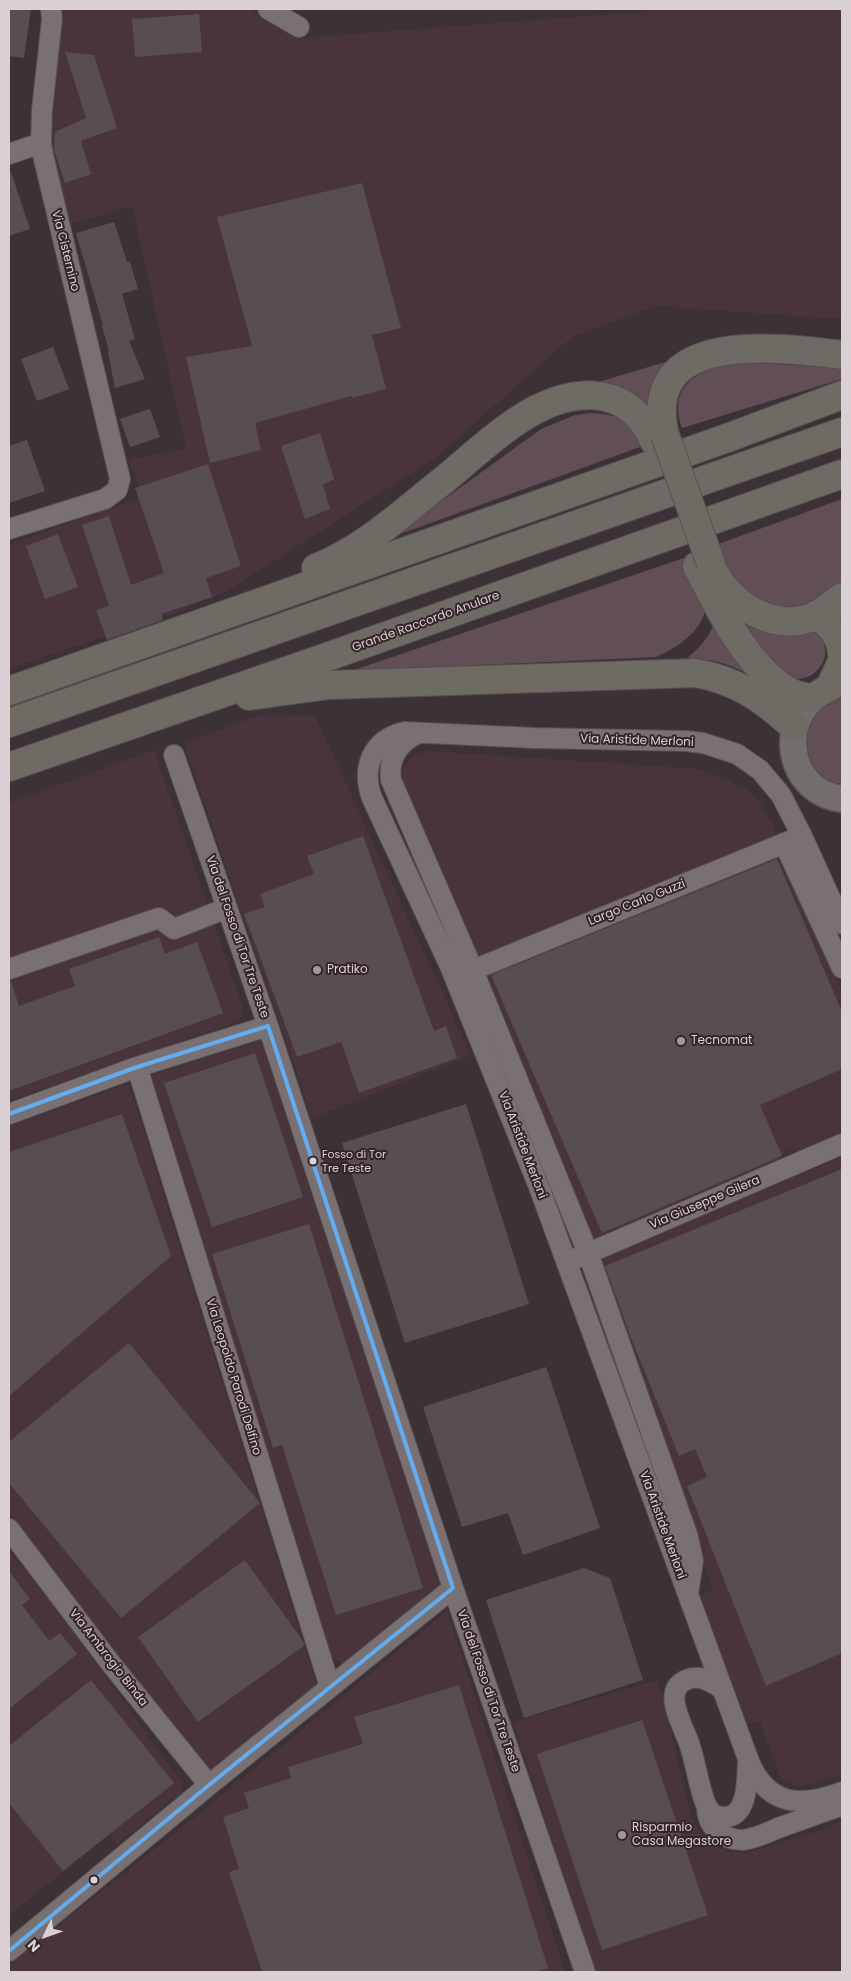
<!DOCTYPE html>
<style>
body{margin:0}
#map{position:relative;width:851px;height:1981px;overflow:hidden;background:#3c3236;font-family:Poppins,sans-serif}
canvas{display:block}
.frame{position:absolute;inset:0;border:10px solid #dbd0d4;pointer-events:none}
.north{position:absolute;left:20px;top:1911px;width:50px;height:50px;-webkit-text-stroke:4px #35252b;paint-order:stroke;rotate:228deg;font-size:14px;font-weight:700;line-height:20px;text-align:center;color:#dbd0d4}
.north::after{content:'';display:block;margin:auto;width:18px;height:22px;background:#dbd0d4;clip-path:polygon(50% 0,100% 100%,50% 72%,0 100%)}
</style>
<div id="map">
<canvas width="851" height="1981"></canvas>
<div class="frame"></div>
<div class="north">N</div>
</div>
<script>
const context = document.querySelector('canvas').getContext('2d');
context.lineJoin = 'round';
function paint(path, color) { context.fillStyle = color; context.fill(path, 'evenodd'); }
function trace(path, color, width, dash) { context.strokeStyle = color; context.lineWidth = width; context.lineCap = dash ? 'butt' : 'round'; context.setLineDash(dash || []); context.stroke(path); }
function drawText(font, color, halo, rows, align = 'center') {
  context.font = font + ' Poppins,sans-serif'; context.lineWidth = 4; context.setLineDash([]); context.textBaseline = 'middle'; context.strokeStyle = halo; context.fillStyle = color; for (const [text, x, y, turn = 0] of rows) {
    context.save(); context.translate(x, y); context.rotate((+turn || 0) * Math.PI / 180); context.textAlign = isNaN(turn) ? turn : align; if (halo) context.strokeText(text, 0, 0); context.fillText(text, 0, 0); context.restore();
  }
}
const built = new Path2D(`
 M 62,9 L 248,9 L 300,38 L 681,9 L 842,9 L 842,319 L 656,306 L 572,337 L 435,458 L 227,591 L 180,611 L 9,669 L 9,545 L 142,497 L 129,460 L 186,448 L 132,206 L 68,225 L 46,141 Z
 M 267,715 L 315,716 L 471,1055 L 312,1118 L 184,743 L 255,717 Z
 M 154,750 L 243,1007 L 243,1014 L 239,1021 L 9,1101 L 9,803 Z
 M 427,751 L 697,769 L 723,778 L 744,788 L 757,798 L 774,826 L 779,856 L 842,990 L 842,1137 L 804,1154 L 788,1148 L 775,1165 L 594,1244 L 402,786 L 401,776 L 404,767 L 410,759 L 417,754 Z
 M 261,1041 L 442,1587 L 344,1664 L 329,1655 L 147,1076 Z
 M 129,1084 L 317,1687 L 209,1776 L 9,1512 L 9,1125 Z
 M 842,1157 L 842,1775 L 800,1787 L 786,1782 L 780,1776 L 760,1721 L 745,1725 L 696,1598 L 713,1590 L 598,1268 L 603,1259 L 617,1250 Z
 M 9,1551 L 51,1602 L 181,1781 L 182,1792 L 117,1844 L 110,1834 L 9,1915 Z
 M 447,1611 L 565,1972 L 9,1972 L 9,1965 L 189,1822 Z
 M 658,1680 L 692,1818 L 698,1830 L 712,1844 L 727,1851 L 745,1853 L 818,1831 L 842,1821 L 842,1972 L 595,1972 L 513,1722 Z`);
const green = new Path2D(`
 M 685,356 L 654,423 L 582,387 Z
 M 732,362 L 842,367 L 842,379 L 682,428 C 668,385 696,372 732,362 Z
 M 591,413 C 623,415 626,420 643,446 L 392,537 L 541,429 L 575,415 Z
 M 842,499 L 842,586 L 826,600 L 790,612 L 742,596 L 713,546 Z
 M 687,557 C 693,570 702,586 705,600 C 709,628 677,648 656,657 L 351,671 Z
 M 732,610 L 811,628 C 845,652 811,693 782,674 C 776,671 771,662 767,656 C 755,641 744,626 732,610 Z
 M 716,619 L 763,682 C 735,667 715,655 683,662 C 698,649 709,639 716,619 Z
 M 842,697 L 842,784 C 796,779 793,707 842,697 Z`);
const building = new Path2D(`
 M 9,9 L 31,9 L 24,58 L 9,56 Z
 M 199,14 L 202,52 L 135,57 L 132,19 Z
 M 65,52 L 94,55 L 117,128 L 81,141 L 91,174 L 65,183 L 54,150 L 55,132 L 86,118 Z
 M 11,172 L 30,229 L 9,236 L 9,173 Z
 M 362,183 L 401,328 L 372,335 L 386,389 L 352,398 L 351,396 L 255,423 L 261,450 L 210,463 L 186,357 L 252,346 L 217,217 Z
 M 114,222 L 127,262 L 130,262 L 138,289 L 122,294 L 135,339 L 129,341 L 145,379 L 115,388 L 108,352 L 109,351 L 102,326 L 103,325 L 76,233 Z
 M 53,347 L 69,389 L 37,401 L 21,359 Z
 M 150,409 L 160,437 L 130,447 L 120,419 Z
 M 320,433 L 334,479 L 323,485 L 330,509 L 305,519 L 281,446 Z
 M 27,440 L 45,491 L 9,503 L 9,446 Z
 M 208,464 L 241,566 L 206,578 L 212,597 L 161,614 L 163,620 L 107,640 L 96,610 L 109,606 L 82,525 L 109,516 L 131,585 L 164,573 L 135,488 Z
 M 58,534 L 78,587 L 45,599 L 26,546 Z
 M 363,836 L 434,1031 L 446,1026 L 457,1058 L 359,1093 L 341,1042 L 297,1057 L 244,914 L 265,907 L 260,894 L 314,874 L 307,856 Z
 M 777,859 L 842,1012 L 842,1069 L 760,1105 L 782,1156 L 602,1233 L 491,975 Z
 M 159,937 L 165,954 L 197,942 L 223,1013 L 9,1091 L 9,982 L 11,981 L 19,1006 L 75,986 L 69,969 Z
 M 255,1053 L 303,1197 L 212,1227 L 164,1083 Z
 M 466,1104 L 529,1304 L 405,1343 L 342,1143 Z
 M 122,1114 L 171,1256 L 9,1396 L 9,1152 Z
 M 842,1169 L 842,1653 L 766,1686 L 687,1486 L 707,1477 L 695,1449 L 679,1456 L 631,1338 L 605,1266 Z
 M 309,1224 L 423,1588 L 336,1615 L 282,1445 L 273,1448 L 212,1254 Z
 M 129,1343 L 260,1503 L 121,1618 L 9,1483 L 9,1442 Z
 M 546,1367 L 600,1528 L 523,1555 L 508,1513 L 462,1527 L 423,1407 Z
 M 245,1560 L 303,1641 L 305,1645 L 198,1722 L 138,1637 Z
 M 584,1568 L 610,1578 L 643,1680 L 524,1718 L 486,1600 Z
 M 9,1571 L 30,1599 L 22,1605 L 49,1641 L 60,1633 L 77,1654 L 9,1709 Z
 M 91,1680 L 174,1783 L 63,1871 L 9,1803 L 9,1746 Z
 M 459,1685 L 548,1968 L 535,1972 L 262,1972 L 229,1872 L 239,1869 L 223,1817 L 249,1808 L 244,1793 L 291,1778 L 288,1767 L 363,1744 L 354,1717 Z
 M 642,1720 L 708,1915 L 602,1950 L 537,1754 Z`);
const minor = new Path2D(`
 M 268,9 L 299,27
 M 9,154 L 41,143
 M 9,529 L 105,499 L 117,490 L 120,479 L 43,155 L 41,143 L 42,110 L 52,19 L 51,9
 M 419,733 C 399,742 388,758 391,780 L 473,970 L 588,1253 L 688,1537 L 693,1561 L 688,1594
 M 174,755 L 268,1026 L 453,1588 L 585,1972
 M 784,843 L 842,968
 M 842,924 L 802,836 L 781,795 L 760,770 L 737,754 L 703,743 L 686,741 L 535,738 L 405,732 C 372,739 361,768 372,798 L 450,966 L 539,1187 L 750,1764 C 770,1807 802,1807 842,1792
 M 9,969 L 159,918 L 174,929 L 227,908
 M 473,970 L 802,836
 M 137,1067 L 330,1687
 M 9,1114 L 137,1067 L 268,1026
 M 577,1258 L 842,1144
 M 9,1529 L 112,1665 L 209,1785
 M 721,1688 C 710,1681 699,1674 686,1680 C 660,1692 685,1728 690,1746 C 695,1760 701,1798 708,1808 C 711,1814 718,1817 724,1817 C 749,1818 747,1777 748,1760
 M 707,1807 C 707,1826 722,1840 742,1840 C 754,1839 767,1833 778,1828 C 799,1821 819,1813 840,1806
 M 9,1951 L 209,1785 L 453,1588`);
const major = new Path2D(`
 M 829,688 C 776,711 783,791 842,799`);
const highway = new Path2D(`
 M 665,435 C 639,328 779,347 842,355
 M 697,566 C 717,606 749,670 790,692 C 797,696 805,697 812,698
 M 316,568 C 360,551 398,517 435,487 C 462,466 488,440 517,421 C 565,388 627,379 654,441
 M 713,570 C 730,604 771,631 810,618 C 822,614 833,604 842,597
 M 816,615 C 830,624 841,636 842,653
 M 830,687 L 842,661
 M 9,691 L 730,437 L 842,395
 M 249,696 L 329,685 L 695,673 C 737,680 763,699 794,727
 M 9,723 L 842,432
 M 9,767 L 327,657 L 842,474`);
const highwayBridge = new Path2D(`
 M 665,435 L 711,564`);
const bus1 = new Path2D(`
 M 9,1114 L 137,1067 L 268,1026 L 453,1588 L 209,1785 L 9,1951`);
const markers = [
 [317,970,5,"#a3999d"],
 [681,1041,5,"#a3999d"],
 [313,1161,4.5,"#dbd0d4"],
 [622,1835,5,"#a3999d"],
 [94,1880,4.5,"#dbd0d4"]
];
const busNames = [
 ["Fosso di Tor",322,1155],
 ["Tre Teste",322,1169]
];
const streetNames = [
 ["Via Cisternino",65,251,76],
 ["Grande Raccordo Anulare",426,622,-20],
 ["Via Aristide Merloni",637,741,2],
 ["Largo Carlo Guzzi",637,903,-22],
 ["Via del Fosso di Tor Tre Teste",237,937,71],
 ["Via Aristide Merloni",522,1145,69],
 ["Via Giuseppe Gilera",705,1203,-23],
 ["Via Leopoldo Parodi Delfino",233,1377,73],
 ["Via Aristide Merloni",662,1525,70],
 ["Via Ambrogio Binda",108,1658,52],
 ["Via del Fosso di Tor Tre Teste",488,1691,71]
];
const poiNames = [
 ["Pratiko",327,970],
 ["Tecnomat",691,1041],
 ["Risparmio",632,1828],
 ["Casa Megastore",632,1842]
];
paint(built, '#49343c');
paint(green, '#624e55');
paint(building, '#584d52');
trace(minor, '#574f52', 22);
trace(major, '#574f52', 29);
trace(highway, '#574f52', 30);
trace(minor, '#787072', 20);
trace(major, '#736e6b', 26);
trace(highway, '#6e6b64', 28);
trace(highwayBridge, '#574f52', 30, []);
trace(highwayBridge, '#6e6b64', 28);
trace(bus1, '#63acef', 4);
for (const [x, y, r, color] of markers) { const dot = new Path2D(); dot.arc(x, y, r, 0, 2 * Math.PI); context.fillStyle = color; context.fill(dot); trace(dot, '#35252b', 2); }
drawText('11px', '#dbd0d4', '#35252b', busNames, 'left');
drawText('12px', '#dbd0d4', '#35252b', streetNames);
drawText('12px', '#dbd0d4', '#35252b', poiNames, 'left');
</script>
